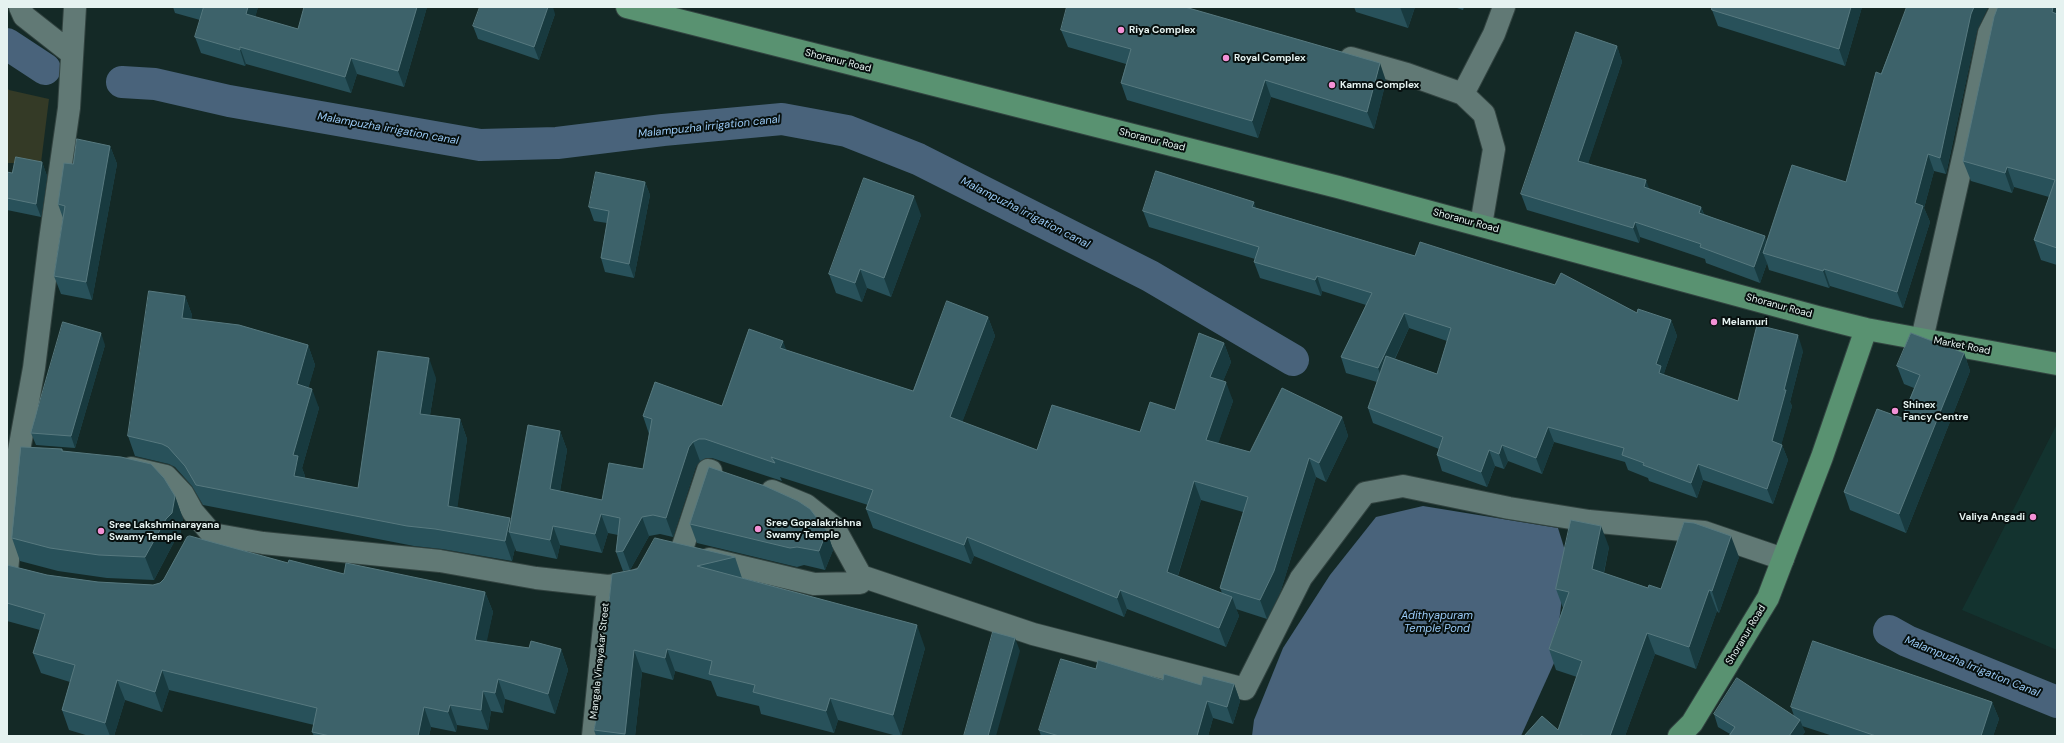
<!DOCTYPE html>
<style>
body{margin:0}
#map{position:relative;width:2064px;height:743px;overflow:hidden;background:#142926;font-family:"DM Sans",sans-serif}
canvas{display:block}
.frame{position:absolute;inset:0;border:8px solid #e5f2f0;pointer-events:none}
</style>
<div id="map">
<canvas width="2064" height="743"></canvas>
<div class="frame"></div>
</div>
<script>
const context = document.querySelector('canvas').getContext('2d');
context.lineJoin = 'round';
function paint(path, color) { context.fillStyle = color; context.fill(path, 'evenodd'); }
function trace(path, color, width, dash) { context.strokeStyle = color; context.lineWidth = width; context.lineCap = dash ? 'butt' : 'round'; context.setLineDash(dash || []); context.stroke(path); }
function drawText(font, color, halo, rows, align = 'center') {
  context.font = font + ' "DM Sans",sans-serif'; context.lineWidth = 4; context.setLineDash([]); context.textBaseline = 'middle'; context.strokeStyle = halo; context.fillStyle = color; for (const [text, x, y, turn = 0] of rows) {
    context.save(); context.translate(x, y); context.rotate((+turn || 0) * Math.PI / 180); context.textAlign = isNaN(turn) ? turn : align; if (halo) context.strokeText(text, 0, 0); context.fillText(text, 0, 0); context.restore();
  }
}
const built = new Path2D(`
 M 2057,424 L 2057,650 L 1962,610 Z`);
const green = new Path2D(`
 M 7,88 L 9,90 L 49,99 L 41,163 L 7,163 Z`);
const water = new Path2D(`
 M 1423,506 L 1558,528 L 1567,557 L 1554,663 L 1521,736 L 1252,736 L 1254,720 L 1283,648 L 1330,575 L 1376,517 Z`);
const canal = new Path2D(`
 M 7,44 L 45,69
 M 122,82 L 155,84 L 229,101 L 480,145 L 557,143 L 663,130 L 782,119 L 847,131 L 918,159 L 1150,276 L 1293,360
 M 1889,631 L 1907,641 L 2057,702`);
const minor = new Path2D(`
 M 20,7 L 24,16 L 71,53
 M 1351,58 L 1407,74 L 1463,94 L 1484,114 L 1494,149 L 1481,225
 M 1463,94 L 1494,34 L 1504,7
 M 1922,339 L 1966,145 L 1989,33 L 2002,7
 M 131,468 L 166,476 L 183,494 L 193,512 L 212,534 L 263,543 L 440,561 L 536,578 L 608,586 L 638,581 L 640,579
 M 772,491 L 806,505 L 834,527 L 861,576
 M 681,552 L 708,470 L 711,471
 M 709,559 L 814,584 L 860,583 L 861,576 L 1033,634 L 1245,689 L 1301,578 L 1365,493 L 1403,486 L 1509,508 L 1589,521 L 1704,532 L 1783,559
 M 7,571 L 18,456 L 34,368 L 50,240 L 69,108 L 75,7
 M 593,736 L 608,586`);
const major = new Path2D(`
 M 627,7 L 1338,187 L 1818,317 L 1866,329 L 2057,364
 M 1679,736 L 1692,723 L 1768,598 L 1822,457 L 1866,329`);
const wall = new Path2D(`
 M 173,7 L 258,7 L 255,17 L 298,29 L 427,7 L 404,87 L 357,74 L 351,93 L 246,64 L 245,66 L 201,53 L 195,37 L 200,20 L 175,13 Z
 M 1354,7 L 1415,7 L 1408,28 L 1356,12 Z
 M 1454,7 L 1464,7 L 1463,10 Z
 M 1862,7 L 1845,66 L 1718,26 L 1712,10 Z
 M 1907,7 L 1988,7 L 1977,30 L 1946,174 L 1934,171 L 1924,208 L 1930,222 L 1903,308 L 1830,286 L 1829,288 L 1769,270 L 1767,263 L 1760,283 L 1706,263 L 1705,259 L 1640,237 L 1639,243 L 1527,210 L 1521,194 L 1617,46 L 1622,62 L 1588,163 L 1649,189 L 1701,207 L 1704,214 L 1767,241 L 1846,182 L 1881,74 Z
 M 1998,7 L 2056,7 L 2057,10 L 2057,265 L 2041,260 L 2034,240 L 2049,197 L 2014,187 L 2012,193 L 1971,181 L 1963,161 Z
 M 555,14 L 539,60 L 478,39 L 473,26 Z
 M 1061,30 L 1386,81 L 1374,129 L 1271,97 L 1258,138 L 1127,100 L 1121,83 L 1126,64 L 1068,47 Z
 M 110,146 L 117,164 L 92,300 L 61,294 L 54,276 L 63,218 L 58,204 L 73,164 Z
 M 42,162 L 47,176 L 41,217 L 7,210 L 7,172 L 12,173 Z
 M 645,182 L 650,195 L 634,278 L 605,272 L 601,258 L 607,223 L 594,221 L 589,207 Z
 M 1256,208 L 1415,256 L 1637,313 L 1671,320 L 1677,336 L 1664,373 L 1664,375 L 1738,401 L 1803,351 L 1790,402 L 1792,406 L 1781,445 L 1782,445 L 1788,460 L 1773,504 L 1703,480 L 1697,498 L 1649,481 L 1648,478 L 1628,470 L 1625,462 L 1554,442 L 1542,474 L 1508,461 L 1504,469 L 1495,466 L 1487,487 L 1442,471 L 1437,455 L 1439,449 L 1373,423 L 1368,408 L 1377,382 L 1346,373 L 1341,357 L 1366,305 L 1322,291 L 1321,296 L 1260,278 L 1254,262 L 1255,259 L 1149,227 L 1143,211 ZM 1409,328 L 1447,341 L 1437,374 L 1395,359 Z
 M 921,215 L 891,297 L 867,288 L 862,302 L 836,293 L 829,274 Z
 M 185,296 L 192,315 L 191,319 L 308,345 L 315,365 L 308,388 L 319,408 L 302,468 L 305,476 L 305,478 L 358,488 L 436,378 L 430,415 L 460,419 L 467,439 L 457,507 L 511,521 L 560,431 L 567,450 L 560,491 L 602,500 L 643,469 L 649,434 L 643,416 L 722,406 L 786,350 L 913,391 L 988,317 L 995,336 L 962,422 L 1037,450 L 1140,432 L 1175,410 L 1224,343 L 1231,362 L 1223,381 L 1233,401 L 1218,443 L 1250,452 L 1342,417 L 1348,436 L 1326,482 L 1316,477 L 1281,590 L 1267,619 L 1236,609 L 1239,616 L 1226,647 L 1127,609 L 1124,617 L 974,556 L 971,564 L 873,528 L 866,509 L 868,505 L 780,477 L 782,481 L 712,458 L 706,458 L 700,461 L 696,466 L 673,537 L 660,534 L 649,536 L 630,570 L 623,571 L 616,552 L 618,535 L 608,533 L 602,553 L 560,545 L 557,559 L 516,551 L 515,548 L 512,561 L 442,549 L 414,546 L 203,505 L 192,486 L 175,467 L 169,464 L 135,456 L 128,436 ZM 1201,500 L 1243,512 L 1220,588 L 1222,593 L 1178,576 Z
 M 105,345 L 75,448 L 36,445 L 31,433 Z
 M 1964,353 L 1970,371 L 1906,533 L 1850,510 L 1844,492 L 1902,418 L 1914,388 L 1904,384 L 1897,366 Z
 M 62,449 L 63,451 L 175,496 L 183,519 L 180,536 L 174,542 L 154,580 L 107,578 L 58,571 L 20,561 L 12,538 Z
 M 690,524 L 827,531 L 833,550 L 825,570 L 804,565 L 797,567 L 697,543 Z
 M 1609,547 L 1604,573 L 1648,588 L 1661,589 L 1739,557 L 1719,613 L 1717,611 L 1696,669 L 1655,654 L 1625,736 L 1524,736 L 1558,730 L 1577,677 L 1556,670 L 1549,649 L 1563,608 L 1556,589 Z
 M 735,557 L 742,578 L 925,648 L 901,736 L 897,736 L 838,720 L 834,733 L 761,714 L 759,706 L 717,696 L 711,681 L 675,671 L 673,680 L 642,672 L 635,736 L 596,736 L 594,730 L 597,715 L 612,574 Z
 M 288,563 L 344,574 L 485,592 L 493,612 L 486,642 L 529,648 L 561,649 L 568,670 L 555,714 L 505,699 L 503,713 L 491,711 L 488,730 L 457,725 L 456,732 L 431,727 L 429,736 L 314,736 L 312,732 L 314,725 L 169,690 L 162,712 L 125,700 L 114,736 L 89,736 L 69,730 L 62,710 L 70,682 L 41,673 L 33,653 L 40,630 L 7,621 L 7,565 L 47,575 L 98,582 L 153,585 Z
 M 1096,669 L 1163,680 L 1201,685 L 1234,684 L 1240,701 L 1233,724 L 1213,718 L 1208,736 L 1041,736 L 1039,730 Z
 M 1992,702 L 1999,719 L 1993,736 L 1833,736 L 1802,726 L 1805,732 L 1802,736 L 1729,736 L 1730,734 L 1718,727 L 1714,714 L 1794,716 L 1791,707 Z`);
const shadedWall = new Path2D(`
 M 248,7 L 258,7 L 252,30 L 246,14 Z
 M 417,7 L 427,7 L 404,87 L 398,71 Z
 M 548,7 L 553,7 L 555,14 L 539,60 L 534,47 Z
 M 1400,7 L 1415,7 L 1408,28 Z
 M 1851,7 L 1862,7 L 1845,66 L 1839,49 Z
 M 1974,7 L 1988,7 L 1977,30 L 1946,174 L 1940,158 L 1971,14 Z
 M 2053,7 L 2056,7 L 2057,10 L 2057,26 L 2052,12 Z
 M 1617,46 L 1622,62 L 1584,176 L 1578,161 Z
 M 240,47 L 246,64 L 245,66 L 240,50 Z
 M 351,58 L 357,74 L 351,93 L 345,77 Z
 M 1380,63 L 1386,81 L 1374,129 L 1367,112 Z
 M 1265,80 L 1271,97 L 1258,138 L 1252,121 Z
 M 110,146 L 117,164 L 92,300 L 86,282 Z
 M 1928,154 L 1934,171 L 1924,208 L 1930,222 L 1903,308 L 1897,292 L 1915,203 Z
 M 42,162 L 47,176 L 41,217 L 36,204 Z
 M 2007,167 L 2014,187 L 2012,193 L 2005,173 Z
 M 1646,180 L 1652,196 L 1644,187 Z
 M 645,182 L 650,195 L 634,278 L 629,264 Z
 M 914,196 L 921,215 L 891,297 L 884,278 Z
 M 1254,202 L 1259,217 L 1252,207 Z
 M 1701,207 L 1707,223 L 1699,213 Z
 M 1635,222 L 1640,237 L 1639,243 L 1633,228 Z
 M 1765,236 L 1771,252 L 1763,253 L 1767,263 L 1760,283 L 1754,267 Z
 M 860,269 L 867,288 L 862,302 L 855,283 Z
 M 1824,269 L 1830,286 L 1829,288 L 1823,271 Z
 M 1317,276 L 1322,291 L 1321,296 L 1315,280 Z
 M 185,296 L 192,315 L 189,338 L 182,318 Z
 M 1404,313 L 1409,328 L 1383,383 L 1378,368 Z
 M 988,317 L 995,336 L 957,436 L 950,417 Z
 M 1671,320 L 1677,336 L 1664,373 L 1667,381 L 1659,373 L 1656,364 Z
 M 101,333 L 105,345 L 75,448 L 71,436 Z
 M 1798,335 L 1803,351 L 1790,402 L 1792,406 L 1778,457 L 1772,441 L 1784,390 Z
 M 783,341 L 790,360 L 780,348 Z
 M 1224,343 L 1231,362 L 1217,396 L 1210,377 Z
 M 308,345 L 315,365 L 304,404 L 297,384 Z
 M 1964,353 L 1970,371 L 1906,533 L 1899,514 Z
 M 429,358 L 436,378 L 427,433 L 420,414 Z
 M 1226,382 L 1233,401 L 1213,459 L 1206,440 Z
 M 312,389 L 319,408 L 302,468 L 305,476 L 302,496 L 294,476 L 293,455 Z
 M 1342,417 L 1348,436 L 1326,482 L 1319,463 Z
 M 460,419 L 467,439 L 455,525 L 448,506 Z
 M 1548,427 L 1554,442 L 1542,474 L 1536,458 Z
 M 560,431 L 567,450 L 557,508 L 550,489 Z
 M 693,442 L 700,461 L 696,466 L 673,537 L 666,518 L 689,447 Z
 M 1502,445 L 1508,461 L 1504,469 L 1499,454 Z
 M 1782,445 L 1788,460 L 1773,504 L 1767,489 Z
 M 1489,450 L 1495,466 L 1487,487 L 1481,472 Z
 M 1309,458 L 1316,477 L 1281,590 L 1267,619 L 1260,600 Z
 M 1698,464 L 1703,480 L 1697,498 L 1691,483 Z
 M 1194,481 L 1201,500 L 1173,591 L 1167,572 Z
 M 175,496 L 183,519 L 180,536 L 174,542 L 154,580 L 145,557 Z
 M 601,514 L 608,533 L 602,553 L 595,534 Z
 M 642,517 L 649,536 L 630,570 L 623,551 Z
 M 510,518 L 515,533 L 509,532 L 515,548 L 512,561 L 505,541 Z
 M 553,526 L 560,545 L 557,559 L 550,540 Z
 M 1601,526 L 1609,547 L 1600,590 L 1592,569 Z
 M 827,531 L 833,550 L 825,570 L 819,551 Z
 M 1731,536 L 1739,557 L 1719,613 L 1712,591 Z
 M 967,537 L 974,556 L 971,564 L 964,545 Z
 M 1120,590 L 1127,609 L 1124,617 L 1117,598 Z
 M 1709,590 L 1717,611 L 1696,669 L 1689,647 Z
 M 485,592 L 493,612 L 483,660 L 475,640 Z
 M 1232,597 L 1239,616 L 1226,647 L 1219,628 Z
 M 917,625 L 925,648 L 901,736 L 893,715 Z
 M 1647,633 L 1655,654 L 1625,736 L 1610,736 Z
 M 1015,638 L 1020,651 L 996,736 L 988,736 Z
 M 561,649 L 568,670 L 555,714 L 548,694 Z
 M 667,649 L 675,671 L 673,680 L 665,658 Z
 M 634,650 L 642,672 L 635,736 L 626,736 L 625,734 Z
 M 162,670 L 169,690 L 162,712 L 155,692 Z
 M 498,679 L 505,699 L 503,713 L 495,693 Z
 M 117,680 L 125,700 L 114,736 L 110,736 L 105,723 Z
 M 1234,684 L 1240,701 L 1233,724 L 1227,707 Z
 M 483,691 L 491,711 L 488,730 L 481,710 Z
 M 830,698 L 838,720 L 834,733 L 826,711 Z
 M 1207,701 L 1213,718 L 1208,736 L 1197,736 Z
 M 1992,702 L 1999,719 L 1993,736 L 1981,736 Z
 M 450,705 L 457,725 L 456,732 L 448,712 Z
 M 424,707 L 431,727 L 429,736 L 418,736 Z
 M 1800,720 L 1805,732 L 1802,736 L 1789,736 Z`);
const building = new Path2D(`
 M 204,7 L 248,7 L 246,14 L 298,29 L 304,7 L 417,7 L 398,71 L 351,58 L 345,77 L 240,47 L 240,50 L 195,37 Z
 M 480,7 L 548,7 L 534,47 L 473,26 Z
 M 1067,7 L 1185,7 L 1380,63 L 1367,112 L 1265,80 L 1252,121 L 1121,83 L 1131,49 L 1061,30 Z
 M 1712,7 L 1851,7 L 1839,49 L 1712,10 Z
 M 1907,7 L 1974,7 L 1971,14 L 1940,158 L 1928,154 L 1915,203 L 1923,206 L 1897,292 L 1824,269 L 1823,271 L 1763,253 L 1792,165 L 1846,182 L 1876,72 L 1881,74 Z
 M 1998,7 L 2053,7 L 2052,12 L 2057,14 L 2057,248 L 2034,240 L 2055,180 L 2007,167 L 2005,173 L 1963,161 L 1994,17 Z
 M 1576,32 L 1617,46 L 1578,161 L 1646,180 L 1644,187 L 1701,207 L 1699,213 L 1765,236 L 1754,267 L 1700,247 L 1701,244 L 1635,222 L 1633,228 L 1521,194 Z
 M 77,139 L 110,146 L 86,282 L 54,276 L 65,206 L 58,204 L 64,163 L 73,164 Z
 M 16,157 L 42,162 L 36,204 L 7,198 L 7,172 L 12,173 Z
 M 1156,171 L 1254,202 L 1252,207 L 1415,256 L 1420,242 L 1555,285 L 1561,273 L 1637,313 L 1638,309 L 1671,320 L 1656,364 L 1661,366 L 1659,373 L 1738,401 L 1757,325 L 1798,335 L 1784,390 L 1786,390 L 1772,441 L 1782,445 L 1767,489 L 1698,464 L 1691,483 L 1643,465 L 1644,463 L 1622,455 L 1624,448 L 1548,427 L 1536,458 L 1502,445 L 1499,454 L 1489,450 L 1481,472 L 1437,455 L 1443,437 L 1368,408 L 1386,356 L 1437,374 L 1451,328 L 1404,313 L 1378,368 L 1341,357 L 1372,293 L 1317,276 L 1315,280 L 1254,262 L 1259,247 L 1143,211 Z
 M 596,172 L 645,182 L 629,264 L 601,258 L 609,211 L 589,207 Z
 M 864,178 L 914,196 L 884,278 L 860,269 L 855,283 L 829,274 Z
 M 149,291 L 185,296 L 182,318 L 239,325 L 308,345 L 297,384 L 312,389 L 293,455 L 298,456 L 294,476 L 358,488 L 378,351 L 429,358 L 420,414 L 460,419 L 448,506 L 510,518 L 505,541 L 435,529 L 407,526 L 196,485 L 185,466 L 168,447 L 162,444 L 128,436 Z
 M 947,301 L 988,317 L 950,417 L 1037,450 L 1052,405 L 1140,432 L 1150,402 L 1175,410 L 1199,333 L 1224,343 L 1210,377 L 1226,382 L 1206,440 L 1250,452 L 1282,388 L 1342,417 L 1319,463 L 1309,458 L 1274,571 L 1260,600 L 1220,588 L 1248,497 L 1194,481 L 1167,572 L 1232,597 L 1219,628 L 1120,590 L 1117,598 L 967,537 L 964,545 L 866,509 L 873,490 L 771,457 L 775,463 L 705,439 L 699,439 L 693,442 L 689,447 L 666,518 L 653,515 L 642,517 L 623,551 L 616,552 L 620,518 L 601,514 L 595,534 L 553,526 L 550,540 L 509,532 L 528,425 L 560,431 L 550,489 L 602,500 L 609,463 L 643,469 L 652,419 L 643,416 L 655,382 L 722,406 L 749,329 L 783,341 L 780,348 L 913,391 Z
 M 63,322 L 101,333 L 71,436 L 31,433 Z
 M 1911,333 L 1964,353 L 1899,514 L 1844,492 L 1877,409 L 1902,418 L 1920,375 L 1897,366 Z
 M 21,447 L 23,447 L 62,449 L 62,451 L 121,457 L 151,464 L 164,478 L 175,496 L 172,513 L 166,519 L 145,557 L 99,555 L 50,548 L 12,538 Z
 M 709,467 L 765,486 L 798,501 L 810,509 L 827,531 L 819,551 L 797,547 L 790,548 L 690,524 Z
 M 1571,520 L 1601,526 L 1592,569 L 1648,588 L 1649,585 L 1661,589 L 1684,522 L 1694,523 L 1731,536 L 1712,591 L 1709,590 L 1689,647 L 1647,633 L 1610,736 L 1585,736 L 1581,735 L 1579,736 L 1524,736 L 1542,716 L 1558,730 L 1582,661 L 1549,649 L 1569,592 L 1556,589 Z
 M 190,536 L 288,563 L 289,560 L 344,574 L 346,563 L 485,592 L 475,640 L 529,648 L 531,641 L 561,649 L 548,694 L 498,679 L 495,693 L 483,691 L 481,710 L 450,705 L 448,712 L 424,707 L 418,736 L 330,736 L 312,732 L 317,708 L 162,670 L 155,692 L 117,680 L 105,723 L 62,710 L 75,665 L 33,653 L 45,614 L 7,603 L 7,565 L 47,575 L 98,582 L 153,585 L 160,583 L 164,579 L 187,537 Z
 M 655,538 L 735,557 L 697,566 L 917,625 L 893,715 L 830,698 L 826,711 L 753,692 L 755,685 L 709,674 L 712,661 L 667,649 L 665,658 L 634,650 L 625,734 L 594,730 L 597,715 L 612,574 L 637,569 Z
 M 993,632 L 1015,638 L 988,736 L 964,736 Z
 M 1813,641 L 1992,702 L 1981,736 L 1876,736 L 1791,707 Z
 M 1061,659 L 1096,669 L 1098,660 L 1163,680 L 1164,674 L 1201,685 L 1203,676 L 1234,684 L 1227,707 L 1207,701 L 1197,736 L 1059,736 L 1039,730 Z
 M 1737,678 L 1800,720 L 1789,736 L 1729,736 L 1735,727 L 1714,714 Z`);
const markers = [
 [1121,30,4,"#f391d6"],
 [1226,58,4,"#f391d6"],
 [1332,85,4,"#f391d6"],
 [1714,322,4,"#f391d6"],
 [1895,411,4,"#f391d6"],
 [2033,517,4,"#f391d6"],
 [758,529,4,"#f391d6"],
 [101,531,4,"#f391d6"]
];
const poiNames = [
 ["Riya Complex",1129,30],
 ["Royal Complex",1234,58],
 ["Kamna Complex",1340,85],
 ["Melamuri",1722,322],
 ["Shinex",1903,405],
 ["Fancy Centre",1903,417],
 ["Valiya Angadi",2025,517,"right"],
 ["Sree Gopalakrishna",766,523],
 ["Swamy Temple",766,535],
 ["Sree Lakshminarayana",109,525],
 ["Swamy Temple",109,537]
];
const streetNames = [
 ["Shoranur Road",838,61,14],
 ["Shoranur Road",1152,140,14],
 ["Shoranur Road",1466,221,15],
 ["Shoranur Road",1779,306,15],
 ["Market Road",1962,346,11],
 ["Shoranur Road",1746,635,-59],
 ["Mangala Vinayakar Street",600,661,-84]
];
const waterNames = [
 ["Malampuzha irrigation canal",709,127,-6],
 ["Malampuzha irrigation canal",388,129,10],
 ["Malampuzha irrigation canal",1025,213,27],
 ["Adithyapuram",1437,616],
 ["Temple Pond",1437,629],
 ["Malampuzha Irrigation Canal",1972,667,22]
];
paint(built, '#13332f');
paint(green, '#343a26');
paint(water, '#49637b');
trace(canal, '#49637b', 32);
trace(minor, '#324340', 24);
trace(major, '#324340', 24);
trace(minor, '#617975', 22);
trace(major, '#599271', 22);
paint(wall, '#28515a');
paint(shadedWall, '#183a3f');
paint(building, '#3d626a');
trace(building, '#57797f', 1);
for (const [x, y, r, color] of markers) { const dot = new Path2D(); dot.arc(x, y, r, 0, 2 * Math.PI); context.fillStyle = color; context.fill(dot); trace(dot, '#07100f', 1.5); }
drawText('bold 10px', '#e5f2f0', '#07100f', poiNames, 'left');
drawText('10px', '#e5f2f0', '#07100f', streetNames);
drawText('italic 11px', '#9acaf6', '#07100f', waterNames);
</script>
